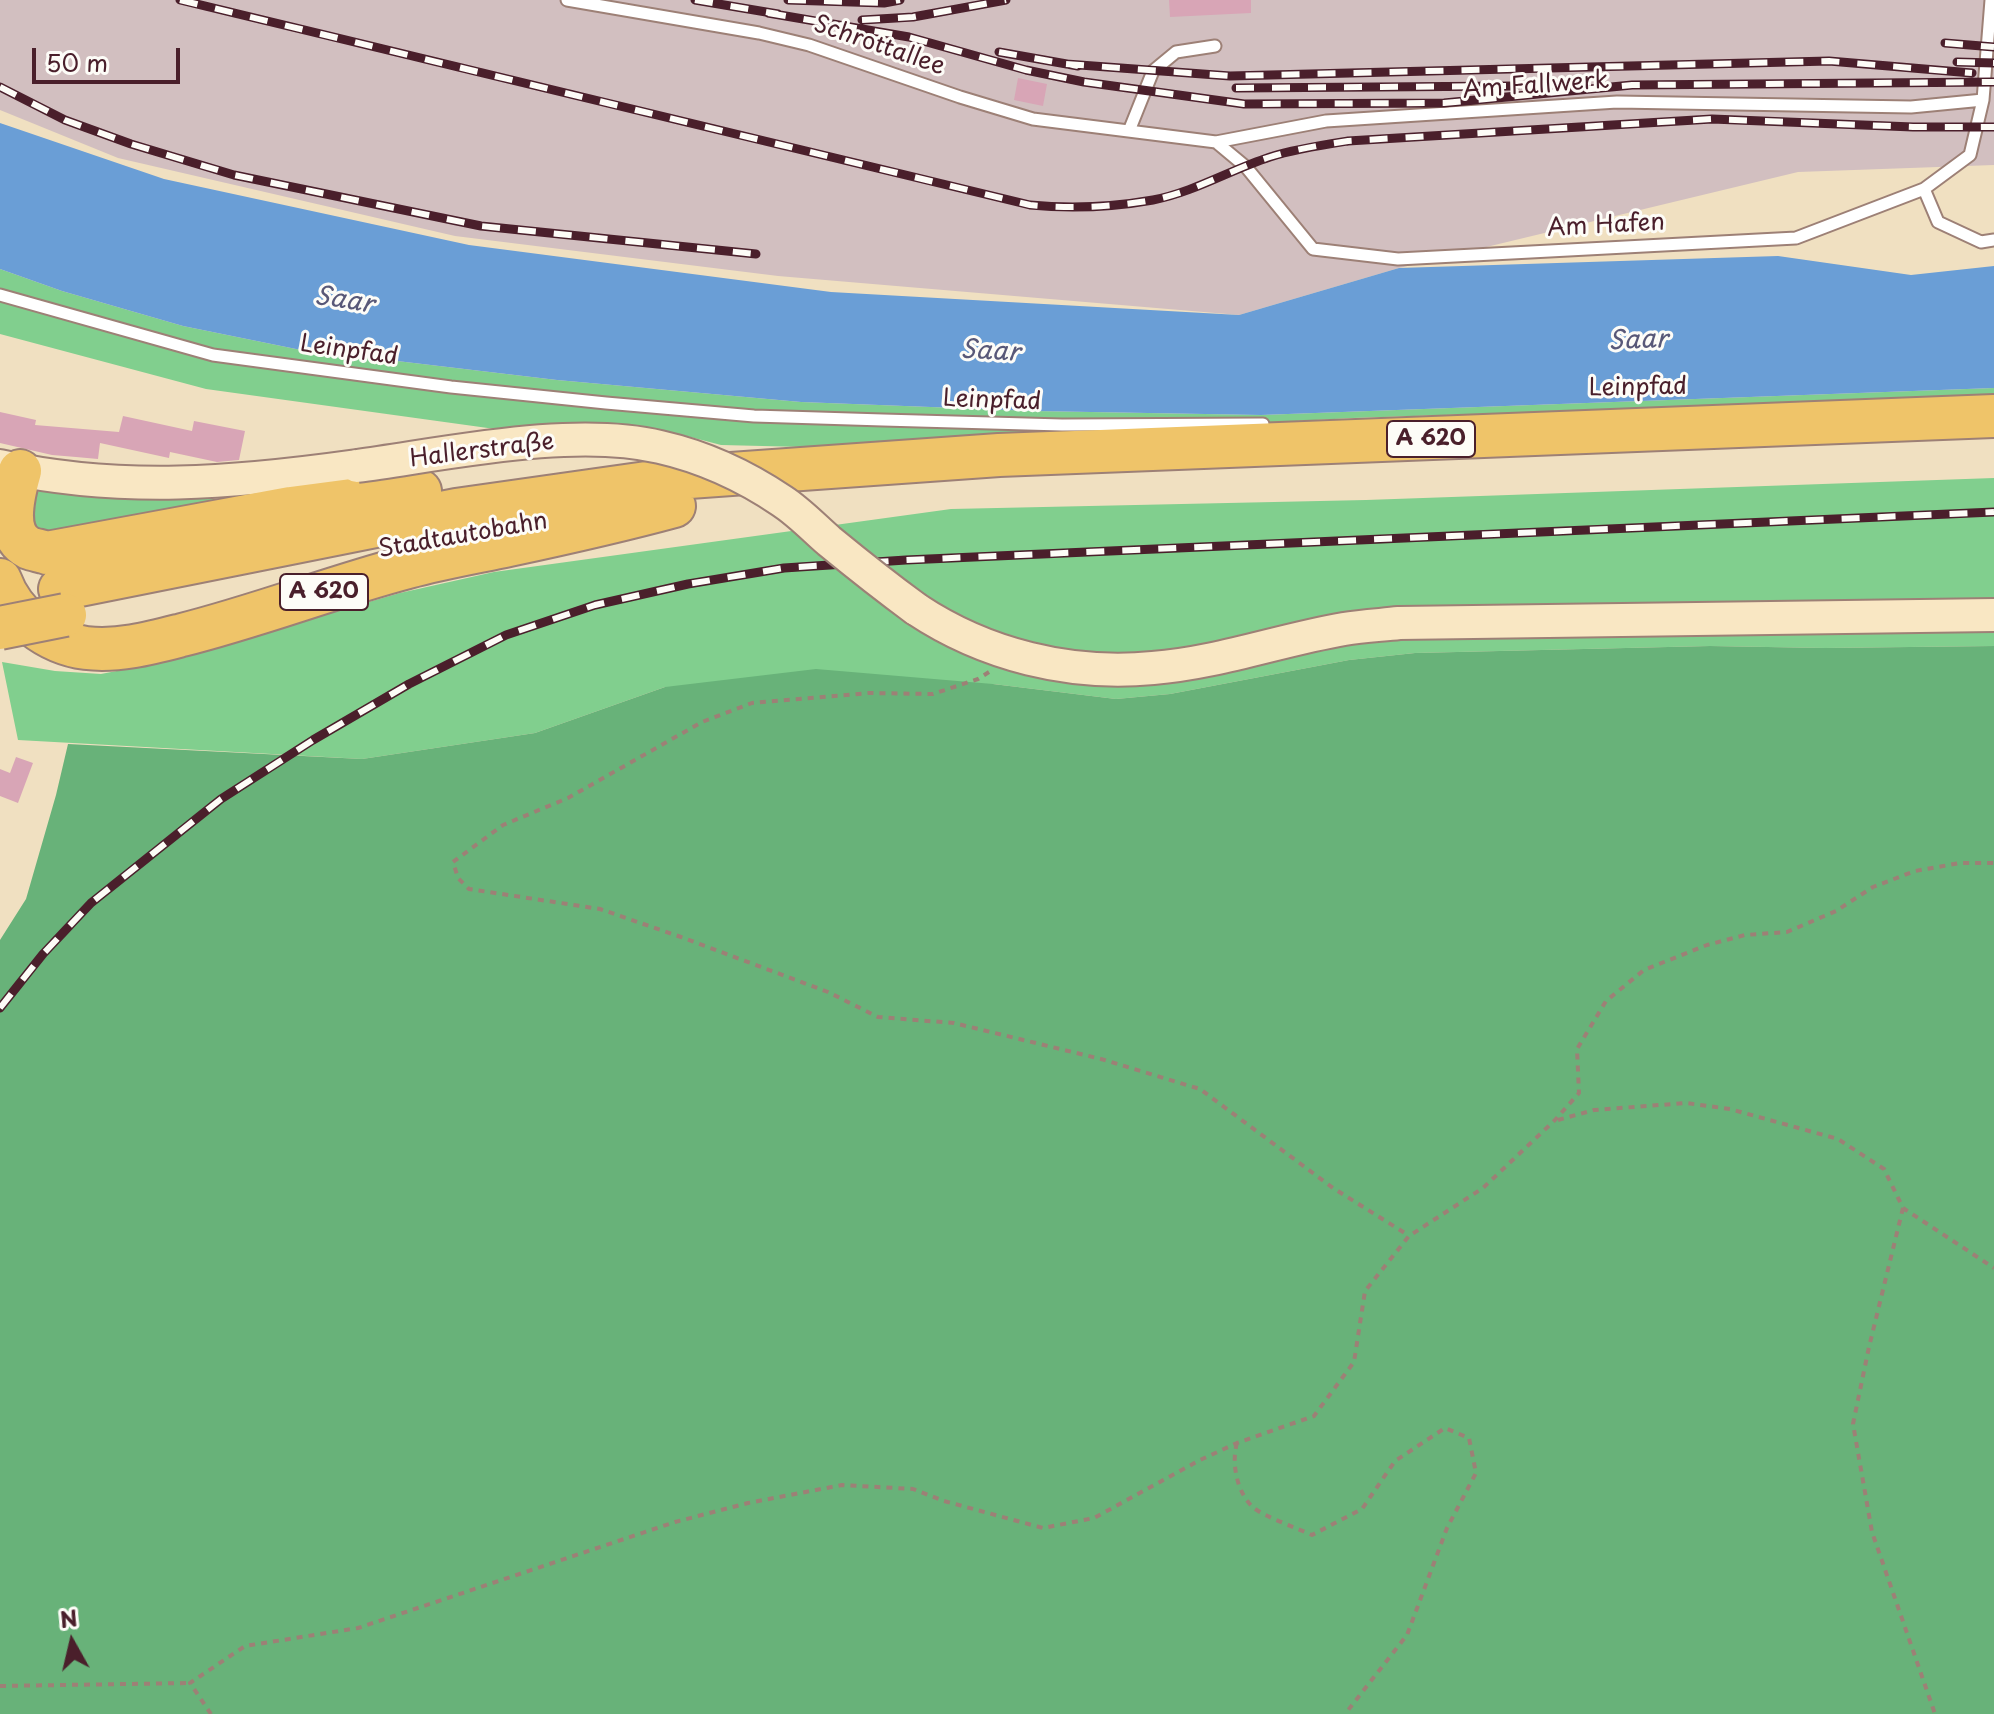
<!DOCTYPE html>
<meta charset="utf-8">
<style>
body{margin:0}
#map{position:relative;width:1994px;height:1714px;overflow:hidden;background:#f0e0c1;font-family:"Playpen Sans",sans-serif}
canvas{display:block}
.north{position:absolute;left:32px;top:1602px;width:80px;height:80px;-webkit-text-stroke:6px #fdfcf7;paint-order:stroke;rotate:352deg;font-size:22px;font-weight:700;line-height:32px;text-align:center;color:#4a1f2b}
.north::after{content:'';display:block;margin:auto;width:28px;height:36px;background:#4a1f2b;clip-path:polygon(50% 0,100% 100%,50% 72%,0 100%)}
.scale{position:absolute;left:32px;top:48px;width:148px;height:36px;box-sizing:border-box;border:4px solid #4a1f2b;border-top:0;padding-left:10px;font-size:24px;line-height:28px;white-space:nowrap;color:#4a1f2b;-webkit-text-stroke:6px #fdfcf7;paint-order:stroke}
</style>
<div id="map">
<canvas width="1994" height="1714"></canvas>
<div class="north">N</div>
<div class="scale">50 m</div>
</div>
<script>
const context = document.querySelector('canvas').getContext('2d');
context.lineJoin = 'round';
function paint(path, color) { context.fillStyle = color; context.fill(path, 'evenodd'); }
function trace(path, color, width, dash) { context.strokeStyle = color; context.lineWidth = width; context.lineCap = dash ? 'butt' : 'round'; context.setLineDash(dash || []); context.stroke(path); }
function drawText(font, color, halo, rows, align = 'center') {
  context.font = font + ' "Playpen Sans",sans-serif'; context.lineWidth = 6; context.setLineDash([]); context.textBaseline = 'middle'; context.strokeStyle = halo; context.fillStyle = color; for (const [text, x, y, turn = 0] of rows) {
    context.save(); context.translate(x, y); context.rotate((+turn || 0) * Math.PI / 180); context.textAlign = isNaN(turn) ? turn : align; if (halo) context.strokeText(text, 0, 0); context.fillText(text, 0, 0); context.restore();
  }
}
const industrial = new Path2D(`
 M 0,0 L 1994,0 L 1994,165 L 1798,172 L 1399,268 L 1239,315 L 778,276 L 455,236 L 118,158 L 0,110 Z`);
const green = new Path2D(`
 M 0,269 L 62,291 L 183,326 L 296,349 L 557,380 L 801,402 L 1034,411 L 1261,415 L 1994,388 L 1994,397 L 1353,418 L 804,447 L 721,445 L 675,433 L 628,427 L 576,426 L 495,429 L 206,389 L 0,334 Z
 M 1994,478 L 1994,646 L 1825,648 L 1710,646 L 1415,653 L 1349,660 L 1170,694 L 1116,699 L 993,684 L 665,687 L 535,733 L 362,759 L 18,740 L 2,662 L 55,671 L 101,674 L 153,664 L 400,593 L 494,572 L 951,509 L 1366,500 Z
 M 47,488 L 197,496 L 221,500 L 62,536 L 33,531 L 27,508 L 35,493 Z`);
const forest = new Path2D(`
 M 1710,646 L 1825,648 L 1994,646 L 1994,1714 L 0,1714 L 0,940 L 26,899 L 56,795 L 68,744 L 362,759 L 535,733 L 665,687 L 816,669 L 993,684 L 1116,699 L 1170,694 L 1349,660 L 1415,653 Z`);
const water = new Path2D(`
 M 0,123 L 164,179 L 469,245 L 831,292 L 1239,315 L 1399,268 L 1778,256 L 1911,275 L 1994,266 L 1994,388 L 1261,415 L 1034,411 L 801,402 L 557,380 L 296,349 L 183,326 L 62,291 L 0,269 Z`);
const building = new Path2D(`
 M 1169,0 L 1251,0 L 1251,13 L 1170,17 Z
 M 1018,78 L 1047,84 L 1043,106 L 1014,100 Z
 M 0,412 L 36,420 L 35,425 L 119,432 L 123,416 L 192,431 L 194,421 L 245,431 L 239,460 L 217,462 L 170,452 L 169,458 L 100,443 L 98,459 L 76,457 L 52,455 L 0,443 Z
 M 16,757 L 33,763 L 18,803 L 0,796 L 0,769 L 10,773 Z`);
const path = new Path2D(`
 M 989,672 L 978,679 L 933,694 L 869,693 L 752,703 L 702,722 L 568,798 L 503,825 L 453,862 L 458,878 L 469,889 L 600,909 L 681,937 L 828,992 L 878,1017 L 954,1023 L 1101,1059 L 1200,1089 L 1333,1188 L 1408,1235
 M 1558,1120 L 1594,1110 L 1686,1103 L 1730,1109 L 1838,1139 L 1884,1169 L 1903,1208 L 1994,1268
 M 1903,1208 L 1869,1347 L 1853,1424 L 1872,1532 L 1935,1714
 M 1237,1443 C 1231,1463 1237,1494 1254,1508 C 1265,1517 1297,1528 1312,1535 L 1362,1509 L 1395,1461 L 1445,1428 L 1469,1438 L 1476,1473 L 1447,1528 L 1407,1635 L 1345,1714
 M 0,1686 L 190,1683
 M 211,1714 L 190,1683 L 245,1646 L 358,1628 L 675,1522 L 748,1503 L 842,1485 L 913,1489 L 944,1501 L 1043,1528 L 1094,1518 L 1200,1460 L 1237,1443 L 1314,1416 L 1354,1362 L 1365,1291 L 1409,1236 L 1483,1188 L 1555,1120 L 1579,1093 L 1577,1049 L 1606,1001 L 1644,970 L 1707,945 L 1745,935 L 1787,932 L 1836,911 L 1873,887 L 1915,871 L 1960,863 L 1994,863`);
const lane = new Path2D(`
 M 567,0 L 759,33 L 809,45 L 960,97 L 1033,119 L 1216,142 L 1326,121 L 1617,102 L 1911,107 L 1983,100 L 1991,0
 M 1129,131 L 1153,71 L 1176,52 L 1215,46
 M 1216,142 L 1246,167 L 1313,249 L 1398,259 L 1796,238 L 1924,189 L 1970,155 L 1983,100
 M 1924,189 L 1938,222 L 1981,242 L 1994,240
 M 0,295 L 213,355 L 451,387 L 606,403 L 754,416 L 883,420 L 1062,425 L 1263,424`);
const secondary = new Path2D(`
 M 0,466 C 121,493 235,483 357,466
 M 916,609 C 985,655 1070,676 1153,668 C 1218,663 1280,640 1344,629 C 1362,626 1381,625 1399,623 L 1994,615`);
const highway = new Path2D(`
 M 20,471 C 14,492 2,535 29,548 C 34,550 42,551 47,553 L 291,508 L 420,491
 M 0,580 C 13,616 48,643 86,648 C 118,652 151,643 182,635 C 258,616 332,587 408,567 C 441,558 476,552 509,545 C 565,533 619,521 674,506
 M 60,589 L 456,510 L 689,477 L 999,455 L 1994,416`);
const rail = new Path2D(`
 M 180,0 L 1030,205 C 1071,209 1113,207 1153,200 C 1194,192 1230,170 1270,157 C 1295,149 1322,145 1348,141 L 1712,119 L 1913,127 L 1994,127
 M 695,0 L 778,14
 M 788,0 L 884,3 L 900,0
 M 768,13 L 909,37 L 1026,70 L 1084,82 L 1244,104 L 1444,103 L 1632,85 L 1994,82
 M 862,20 L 913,17 L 1006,0
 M 1945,43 L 1994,47
 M 999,52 L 1078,66
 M 1957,62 L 1994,63
 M 1066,64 L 1230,76 L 1829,61 L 1972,73
 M 0,87 L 65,120 L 131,144 L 234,175 L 481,226 L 756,254
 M 1236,88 L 1516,86
 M 0,1008 L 43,954 L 91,903 L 221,799 L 313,740 L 409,684 L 506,635 L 595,605 L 688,584 L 784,568 L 906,560 L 1994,512`);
const secondaryBridge = new Path2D(`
 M 357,466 C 446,454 573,426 660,447 C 704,457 745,476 782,501 C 799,512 814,528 829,541 C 857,564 886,587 916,609`);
const highwayBridge = new Path2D(`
 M 0,628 L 65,615`);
const shields = [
 [1431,439,88],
 [324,592,88]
];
const shieldNames = [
 ["A 620",1431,439],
 ["A 620",324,592]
];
const streetNames = [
 ["Schrottallee",879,46,19],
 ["Am Fallwerk",1536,86,-4],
 ["Am Hafen",1606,226,-3],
 ["Leinpfad",349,351,8],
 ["Leinpfad",1638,388,-1],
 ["Leinpfad",992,401,2],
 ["Hallerstraße",482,451,-7],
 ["Stadtautobahn",463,536,-10]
];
const waterNames = [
 ["Saar",344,301,9],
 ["Saar",1638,341,-2],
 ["Saar",990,352,3]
];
paint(industrial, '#d2bfc0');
paint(green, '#81cf8e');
paint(forest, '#68b279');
paint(water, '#6a9ed6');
paint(building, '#d8a5b6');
trace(lane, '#9d8076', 15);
trace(secondary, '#9d8076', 36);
trace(highway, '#9d8076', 46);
trace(path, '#9d8076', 4, [6, 6]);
trace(lane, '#fff', 11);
trace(secondary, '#f9e7c3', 32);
trace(highway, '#efc469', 42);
trace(rail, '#4a1f2b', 9);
trace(rail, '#fdfcf7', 6, [18]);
trace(secondaryBridge, '#9d8076', 36, []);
trace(highwayBridge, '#9d8076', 46, []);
trace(secondaryBridge, '#f9e7c3', 32);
trace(highwayBridge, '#efc469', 42);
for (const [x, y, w] of shields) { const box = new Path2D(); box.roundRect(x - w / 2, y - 18, w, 36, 6); context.fillStyle = '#fdfcf7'; context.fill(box); trace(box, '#4a1f2b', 2); }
drawText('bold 22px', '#4a1f2b', null, shieldNames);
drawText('24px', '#4a1f2b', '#fdfcf7', streetNames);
drawText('italic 26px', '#585878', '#fdfcf7', waterNames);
</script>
